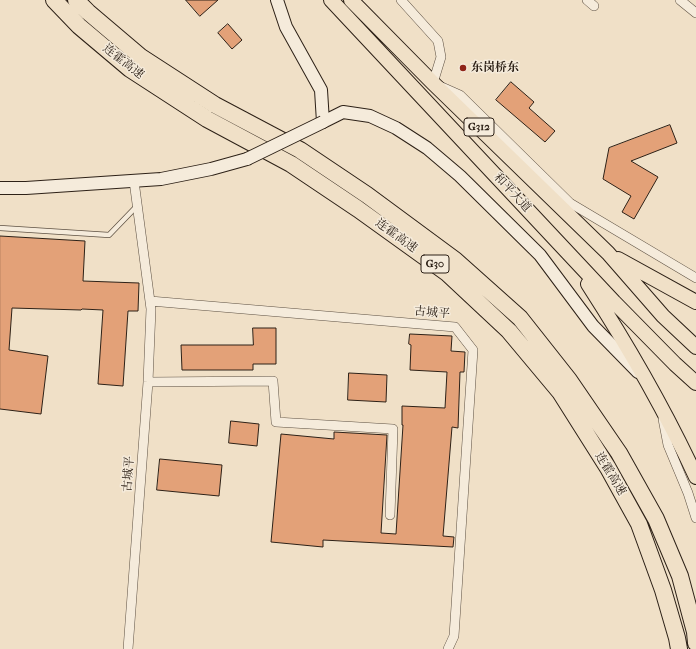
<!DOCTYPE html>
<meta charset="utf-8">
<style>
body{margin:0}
canvas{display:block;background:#f0e0c7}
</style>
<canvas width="696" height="649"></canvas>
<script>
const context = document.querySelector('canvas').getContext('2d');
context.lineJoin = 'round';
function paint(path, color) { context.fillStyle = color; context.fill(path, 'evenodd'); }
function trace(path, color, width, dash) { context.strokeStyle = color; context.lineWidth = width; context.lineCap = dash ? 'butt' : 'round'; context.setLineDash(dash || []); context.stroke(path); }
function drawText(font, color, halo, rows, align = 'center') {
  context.font = font + ' "IM FELL French Canon","Noto Serif SC",serif'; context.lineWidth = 3; context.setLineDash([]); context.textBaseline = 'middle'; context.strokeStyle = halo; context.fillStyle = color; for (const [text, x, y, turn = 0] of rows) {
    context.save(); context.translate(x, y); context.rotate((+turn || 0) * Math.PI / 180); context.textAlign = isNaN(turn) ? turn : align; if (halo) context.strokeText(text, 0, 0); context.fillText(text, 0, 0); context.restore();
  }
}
const building = new Path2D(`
 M 186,0 L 218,0 L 200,16 Z
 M 228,24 L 242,40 L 232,49 L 218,33 Z
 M 511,82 L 534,102 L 529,108 L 555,131 L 545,142 L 496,100 Z
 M 670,125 L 677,143 L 631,161 L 658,177 L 634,219 L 622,212 L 631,196 L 603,179 L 609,148 Z
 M 0,236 L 85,241 L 83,281 L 139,283 L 138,311 L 128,311 L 123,386 L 98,384 L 103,310 L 82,309 L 81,310 L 12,308 L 9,350 L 48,356 L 41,414 L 0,409 Z
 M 253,328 L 276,328 L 276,364 L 253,364 L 253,370 L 182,370 L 181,345 L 253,345 Z
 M 410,334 L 452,336 L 451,351 L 465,352 L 464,372 L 460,372 L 458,428 L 452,427 L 443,536 L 454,537 L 453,547 L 323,540 L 323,547 L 271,542 L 281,434 L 334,439 L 334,432 L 387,435 L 381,533 L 396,534 L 403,425 L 402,425 L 402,406 L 445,408 L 447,372 L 410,370 L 411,345 L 409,344 Z
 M 349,373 L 387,375 L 386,402 L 348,400 Z
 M 231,421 L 259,424 L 257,446 L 229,443 Z
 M 160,459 L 222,465 L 219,496 L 157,490 Z`);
const service = new Path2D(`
 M 0,228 L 109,235 L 136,207`);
const minor = new Path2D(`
 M 401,0 L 438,41 L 441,57 L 433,83 L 460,95 L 570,203 L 696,278
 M 587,0 L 594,6
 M 680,0 L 696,13
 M 150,301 L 455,327 L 473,350 L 454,636 L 448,649
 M 148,382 L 273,381 L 276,422 L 393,429 L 390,515
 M 663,419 L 668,445 L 688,493 L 696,518
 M 128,649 L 148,382 L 151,309 L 134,181`);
const secondary = new Path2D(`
 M 277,0 L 286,27 L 321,90 L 323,122 L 343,112 L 370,116 L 396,128 L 427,148 L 460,176 L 540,255 L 593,326 L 638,372
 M 0,188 L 26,188 L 161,179 L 211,169 L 247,159`);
const trunk = new Path2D(`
 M 331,0 L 614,302 L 675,364 L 696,383
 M 351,0 L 433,83 L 608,253 L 663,316 L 696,347
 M 618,259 L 696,302
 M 588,284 C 628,346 665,410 696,477`);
const motorway = new Path2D(`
 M 54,0 L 79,26 L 130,69 L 207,119 L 291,164 L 358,209 L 447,273 L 509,331 L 560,392 L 608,468 L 639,524 L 663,590 L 677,638 L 679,649
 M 76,0 L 88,12 L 141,57 L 215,105 L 300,150 L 367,195 L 455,260 L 520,318 L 569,380 L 619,453 L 656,519 L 680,576 L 695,632 L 696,643`);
const secondaryBridge = new Path2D(`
 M 247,159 L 323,122`);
const markers = [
 [463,68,4,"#8f2418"]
];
const shields = [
 [479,127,30],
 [435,264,28]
];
const shieldNames = [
 ["G312",479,127],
 ["G30",435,264]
];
const streetNames = [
 ["连霍高速",123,62,38],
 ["和平大道",512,193,47],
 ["连霍高速",396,236,36],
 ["古城平",432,313,5],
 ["古城平",129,474,-86],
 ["连霍高速",610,474,59]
];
const poiNames = [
 ["东岗桥东",471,68]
];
paint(building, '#e3a178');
trace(building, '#2d2117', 1);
trace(service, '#5e5143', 6);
trace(minor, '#5e5143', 10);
trace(secondary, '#2d2117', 14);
trace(trunk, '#2d2117', 16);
trace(motorway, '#2d2117', 18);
trace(service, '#f5ebdb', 4.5);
trace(minor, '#f5ebdb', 9);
trace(secondary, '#f5ebdb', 12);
trace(trunk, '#f0e0c7', 14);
trace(motorway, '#f0e0c7', 16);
trace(secondaryBridge, '#2d2117', 14, []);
trace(secondaryBridge, '#f5ebdb', 12);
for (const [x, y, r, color] of markers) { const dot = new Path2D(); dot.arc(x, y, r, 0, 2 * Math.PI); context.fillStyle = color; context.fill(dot); trace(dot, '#f5ebdb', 1.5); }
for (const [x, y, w] of shields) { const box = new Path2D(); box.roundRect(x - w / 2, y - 9, w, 18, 3); context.fillStyle = '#f5ebdb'; context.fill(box); trace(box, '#2d2117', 1); }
drawText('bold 11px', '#2d2117', null, shieldNames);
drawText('12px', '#2d2117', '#f5ebdb', streetNames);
drawText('bold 12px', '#2d2117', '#f5ebdb', poiNames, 'left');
</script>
